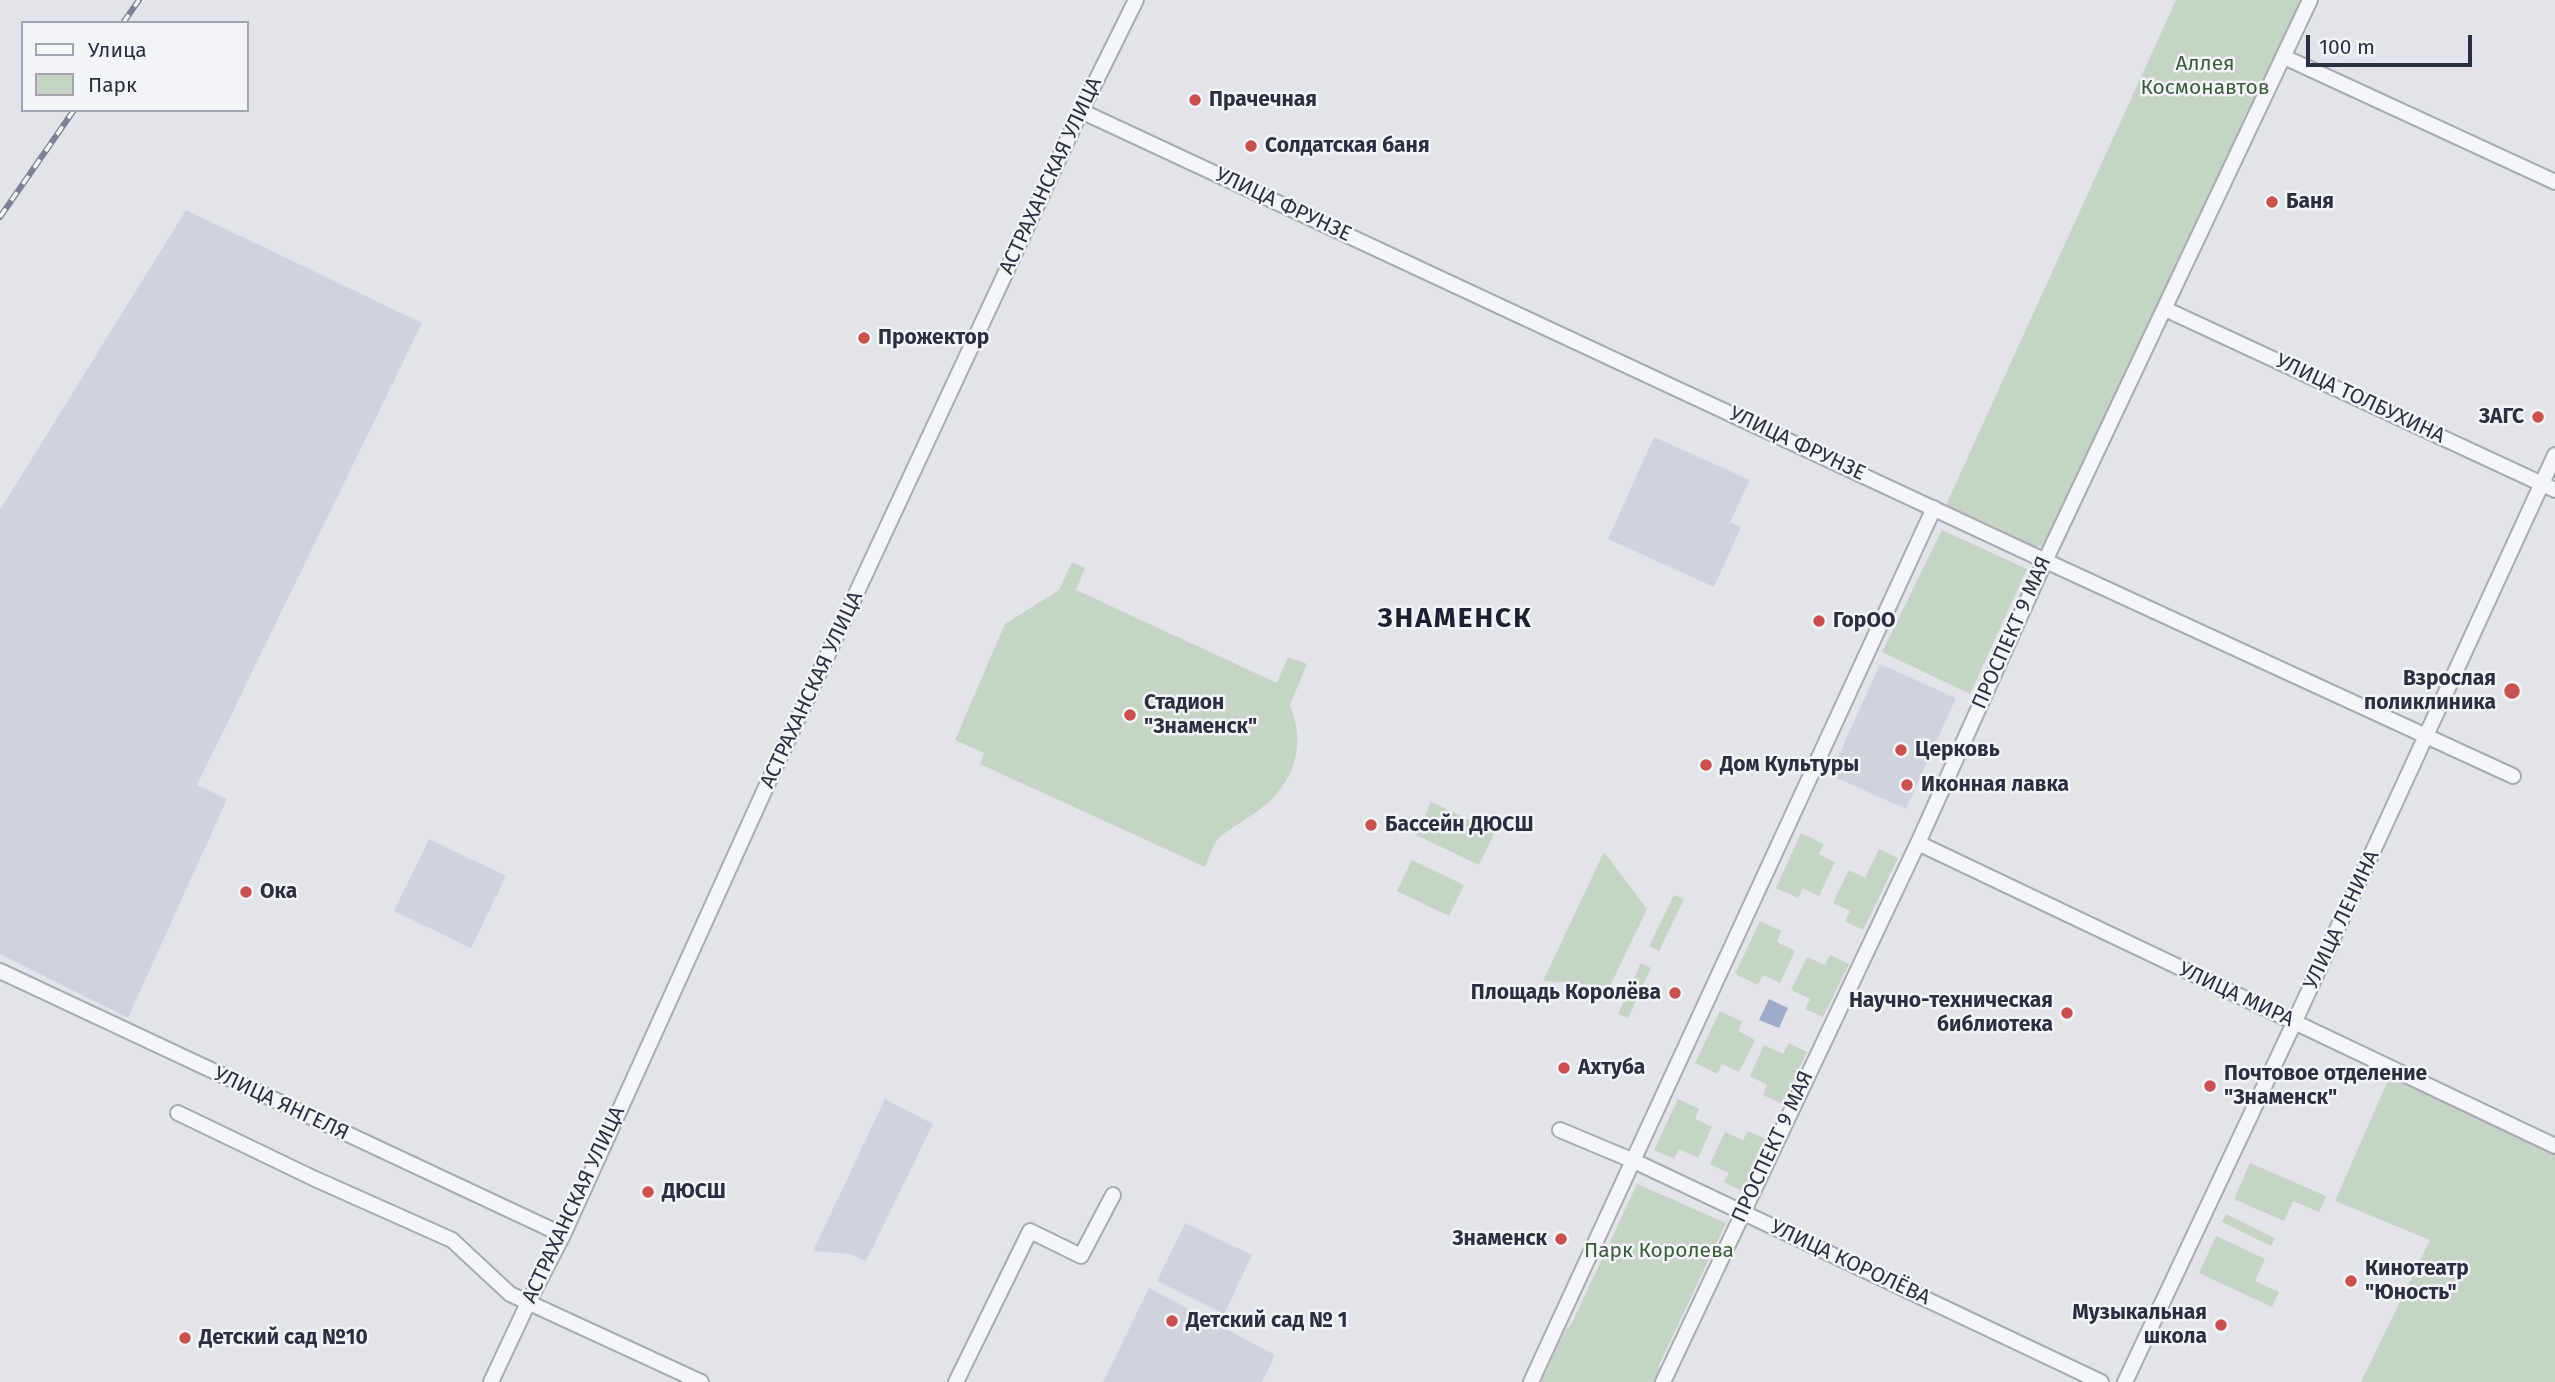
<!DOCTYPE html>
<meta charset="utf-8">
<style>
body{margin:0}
#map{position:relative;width:2555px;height:1382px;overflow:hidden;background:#e3e4ea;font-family:"Fira Sans",sans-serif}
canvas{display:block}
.legend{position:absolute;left:21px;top:21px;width:228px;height:91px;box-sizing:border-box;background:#f2f4f8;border:2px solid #a2a5af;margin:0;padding:9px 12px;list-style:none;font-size:21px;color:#2b2f42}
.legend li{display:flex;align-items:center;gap:14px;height:35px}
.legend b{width:35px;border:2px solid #a2a5af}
.scale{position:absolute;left:2306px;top:35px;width:166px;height:32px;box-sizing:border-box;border:4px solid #2b2f42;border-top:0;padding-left:9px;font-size:21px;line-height:24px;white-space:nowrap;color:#2b2f42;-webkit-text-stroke:5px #f2f4f8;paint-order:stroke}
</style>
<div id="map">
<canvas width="2555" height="1382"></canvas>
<ul class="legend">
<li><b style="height:9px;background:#f5f6f9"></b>Улица</li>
<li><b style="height:19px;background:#c5d4c4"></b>Парк</li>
</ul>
<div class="scale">100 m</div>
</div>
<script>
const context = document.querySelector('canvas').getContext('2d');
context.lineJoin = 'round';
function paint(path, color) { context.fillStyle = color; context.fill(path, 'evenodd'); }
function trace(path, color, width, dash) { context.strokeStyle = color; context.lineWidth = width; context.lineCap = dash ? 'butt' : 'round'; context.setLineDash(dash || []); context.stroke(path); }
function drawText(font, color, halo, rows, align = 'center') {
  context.font = font + ' "Fira Sans",sans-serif'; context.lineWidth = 5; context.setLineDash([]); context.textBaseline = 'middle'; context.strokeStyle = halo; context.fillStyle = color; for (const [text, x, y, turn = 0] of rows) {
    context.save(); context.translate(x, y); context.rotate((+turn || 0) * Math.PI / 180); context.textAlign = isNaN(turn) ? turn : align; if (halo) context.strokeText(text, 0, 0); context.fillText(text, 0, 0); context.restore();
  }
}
const built = new Path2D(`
 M 186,210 L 422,323 L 197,785 L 227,799 L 128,1018 L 0,954 L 0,510 Z
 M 1654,437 L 1750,480 L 1730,522 L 1741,527 L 1714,587 L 1608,539 Z
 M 1880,664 L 1956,698 L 1906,809 L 1830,775 Z
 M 429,839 L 506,876 L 471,948 L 394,911 Z
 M 885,1099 L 933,1124 L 866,1261 L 851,1254 L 813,1251 Z
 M 1185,1223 L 1252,1255 L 1224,1314 L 1157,1281 Z
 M 1149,1288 L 1275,1355 L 1262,1382 L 1103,1382 Z`);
const green = new Path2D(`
 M 2176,0 L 2305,0 L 2052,542 L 2036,547 L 1946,505 Z
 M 1942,530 L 2027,569 L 1970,694 L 1882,652 Z
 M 1072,562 L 1085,568 L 1076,590 L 1277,683 L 1288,657 L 1307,664 L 1290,705 C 1306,746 1295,783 1259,810 C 1246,820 1231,827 1219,838 C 1212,845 1209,859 1205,867 L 980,764 L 984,753 L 955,740 L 1005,624 L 1059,590 Z
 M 1431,802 L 1495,832 L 1479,865 L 1416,835 Z
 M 1801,833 L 1824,844 L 1819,854 L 1835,862 L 1819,896 L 1803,888 L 1798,898 L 1776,888 Z
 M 1879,849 L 1898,858 L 1863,930 L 1845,921 L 1850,911 L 1833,903 L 1849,870 L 1865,878 Z
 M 1604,852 L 1647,909 L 1610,986 L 1543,981 Z
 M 1412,860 L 1464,885 L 1449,916 L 1397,891 Z
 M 1674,895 L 1684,899 L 1659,951 L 1649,946 Z
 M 1760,921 L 1781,931 L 1777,942 L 1795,951 L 1780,983 L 1763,975 L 1758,985 L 1735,974 Z
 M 1830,955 L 1849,964 L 1823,1017 L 1805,1009 L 1810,999 L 1791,990 L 1807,957 L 1825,965 Z
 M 1641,963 L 1651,968 L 1628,1018 L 1618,1014 Z
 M 1720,1011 L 1742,1022 L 1738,1031 L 1755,1040 L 1739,1072 L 1722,1064 L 1717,1074 L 1695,1063 Z
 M 1789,1043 L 1807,1052 L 1782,1104 L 1763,1095 L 1767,1085 L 1750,1076 L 1764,1045 L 1783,1054 Z
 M 2390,1076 L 2555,1153 L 2555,1382 L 2361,1382 L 2430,1240 L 2335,1201 Z
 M 1678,1099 L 1699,1109 L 1695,1119 L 1712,1127 L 1698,1158 L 1679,1149 L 1674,1159 L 1654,1150 Z
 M 1748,1131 L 1768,1140 L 1744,1192 L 1724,1182 L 1729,1173 L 1710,1164 L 1725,1132 L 1743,1140 Z
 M 2250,1163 L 2326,1196 L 2319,1212 L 2293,1201 L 2284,1221 L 2234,1199 Z
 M 1637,1184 L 1726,1223 L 1659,1365 L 1660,1375 L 1656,1382 L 1541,1382 L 1566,1329 L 1571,1325 Z
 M 2226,1214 L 2275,1238 L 2271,1246 L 2222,1222 Z
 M 2216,1236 L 2265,1259 L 2255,1281 L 2279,1292 L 2272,1307 L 2199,1273 Z`);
const water = new Path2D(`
 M 1769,999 L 1788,1008 L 1779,1028 L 1759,1020 Z`);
const minor = new Path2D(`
 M 2284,57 L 2555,182
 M 1081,111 L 2063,569 L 2513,776
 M 2165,309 L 2555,490
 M 1918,843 L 2555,1146
 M 0,971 L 563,1235
 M 178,1113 L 313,1178 L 452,1240 L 510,1294 L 701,1382
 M 1560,1130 L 1634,1161 L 2101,1382
 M 491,1382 L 528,1303 L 563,1235 L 766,787 L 1081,111 L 1136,0
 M 956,1382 L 1030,1231 L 1081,1256 L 1113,1195
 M 1531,1382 L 1934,508
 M 1663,1382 L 1918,843 L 2045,561 L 2310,0
 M 2125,1382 L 2294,1023 L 2555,455`);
const rail = new Path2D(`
 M 123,23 L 139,0
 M 0,217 L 74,110`);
const markers = [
 [1195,100,7,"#ca514d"],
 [1251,146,7,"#ca514d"],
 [2272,202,7,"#ca514d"],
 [864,338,7,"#ca514d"],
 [2538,417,7,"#ca514d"],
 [1819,621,7,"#ca514d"],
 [2512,691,9,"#ca514d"],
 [1130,715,7,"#ca514d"],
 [1901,750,7,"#ca514d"],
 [1706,765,7,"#ca514d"],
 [1907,785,7,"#ca514d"],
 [1371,825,7,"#ca514d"],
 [246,892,7,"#ca514d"],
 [1675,993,7,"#ca514d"],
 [2067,1013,7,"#ca514d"],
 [1564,1068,7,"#ca514d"],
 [2210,1086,7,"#ca514d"],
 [648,1192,7,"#ca514d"],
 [1561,1239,7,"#ca514d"],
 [2351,1281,7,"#ca514d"],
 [1172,1321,7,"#ca514d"],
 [2221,1325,7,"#ca514d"],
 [185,1338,7,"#ca514d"]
];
const parkNames = [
 ["Аллея",2205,64],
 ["Космонавтов",2205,88],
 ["Парк Королева",1659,1251]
];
const poiNames = [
 ["Прачечная",1209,100],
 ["Солдатская баня",1265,146],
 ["Баня",2286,202],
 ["Прожектор",878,338],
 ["ЗАГС",2524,417,"right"],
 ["ГорОО",1833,621],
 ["Взрослая",2496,679,"right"],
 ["поликлиника",2496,703,"right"],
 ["Стадион",1144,703],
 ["\"Знаменск\"",1144,727],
 ["Церковь",1915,750],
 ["Дом Культуры",1720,765],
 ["Иконная лавка",1921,785],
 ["Бассейн ДЮСШ",1385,825],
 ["Ока",260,892],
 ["Площадь Королёва",1661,993,"right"],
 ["Научно-техническая",2053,1001,"right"],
 ["библиотека",2053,1025,"right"],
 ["Ахтуба",1578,1068],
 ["Почтовое отделение",2224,1074],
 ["\"Знаменск\"",2224,1098],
 ["ДЮСШ",662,1192],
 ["Знаменск",1547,1239,"right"],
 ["Кинотеатр",2365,1269],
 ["\"Юность\"",2365,1293],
 ["Музыкальная",2207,1313,"right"],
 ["школа",2207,1337,"right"],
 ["Детский сад № 1",1186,1321],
 ["Детский сад №10",199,1338]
];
const streetNames = [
 ["АСТРАХАНСКАЯ УЛИЦА",1051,176,-65],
 ["УЛИЦА ФРУНЗЕ",1283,205,25],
 ["УЛИЦА ТОЛБУХИНА",2360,399,25],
 ["УЛИЦА ФРУНЗЕ",1797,444,25],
 ["ПРОСПЕКТ 9 МАЯ",2012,633,-66],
 ["АСТРАХАНСКАЯ УЛИЦА",812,690,-65],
 ["УЛИЦА ЛЕНИНА",2342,920,-65],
 ["УЛИЦА МИРА",2236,995,25],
 ["УЛИЦА ЯНГЕЛЯ",281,1104,25],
 ["ПРОСПЕКТ 9 МАЯ",1773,1147,-65],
 ["АСТРАХАНСКАЯ УЛИЦА",574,1205,-65],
 ["УЛИЦА КОРОЛЁВА",1850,1263,25]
];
const districtNames = [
 ["ЗНАМЕНСК",1455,619]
];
paint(built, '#d1d3dc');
paint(green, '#c5d4c4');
paint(water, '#9facc9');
trace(minor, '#a8aab4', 18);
trace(minor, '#f5f6f9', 14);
trace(rail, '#7c8193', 6);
trace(rail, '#f2f4f8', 3.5, [10]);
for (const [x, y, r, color] of markers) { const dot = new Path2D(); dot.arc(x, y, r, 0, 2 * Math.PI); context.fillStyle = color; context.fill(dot); trace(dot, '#f2f4f8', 2.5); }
drawText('21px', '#395d39', '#f2f4f8', parkNames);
drawText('bold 21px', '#2b2f42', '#f2f4f8', poiNames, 'left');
drawText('21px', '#2b2f42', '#f2f4f8', streetNames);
context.letterSpacing = '2px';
drawText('bold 28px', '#1d2033', '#f2f4f8', districtNames);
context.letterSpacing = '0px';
</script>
